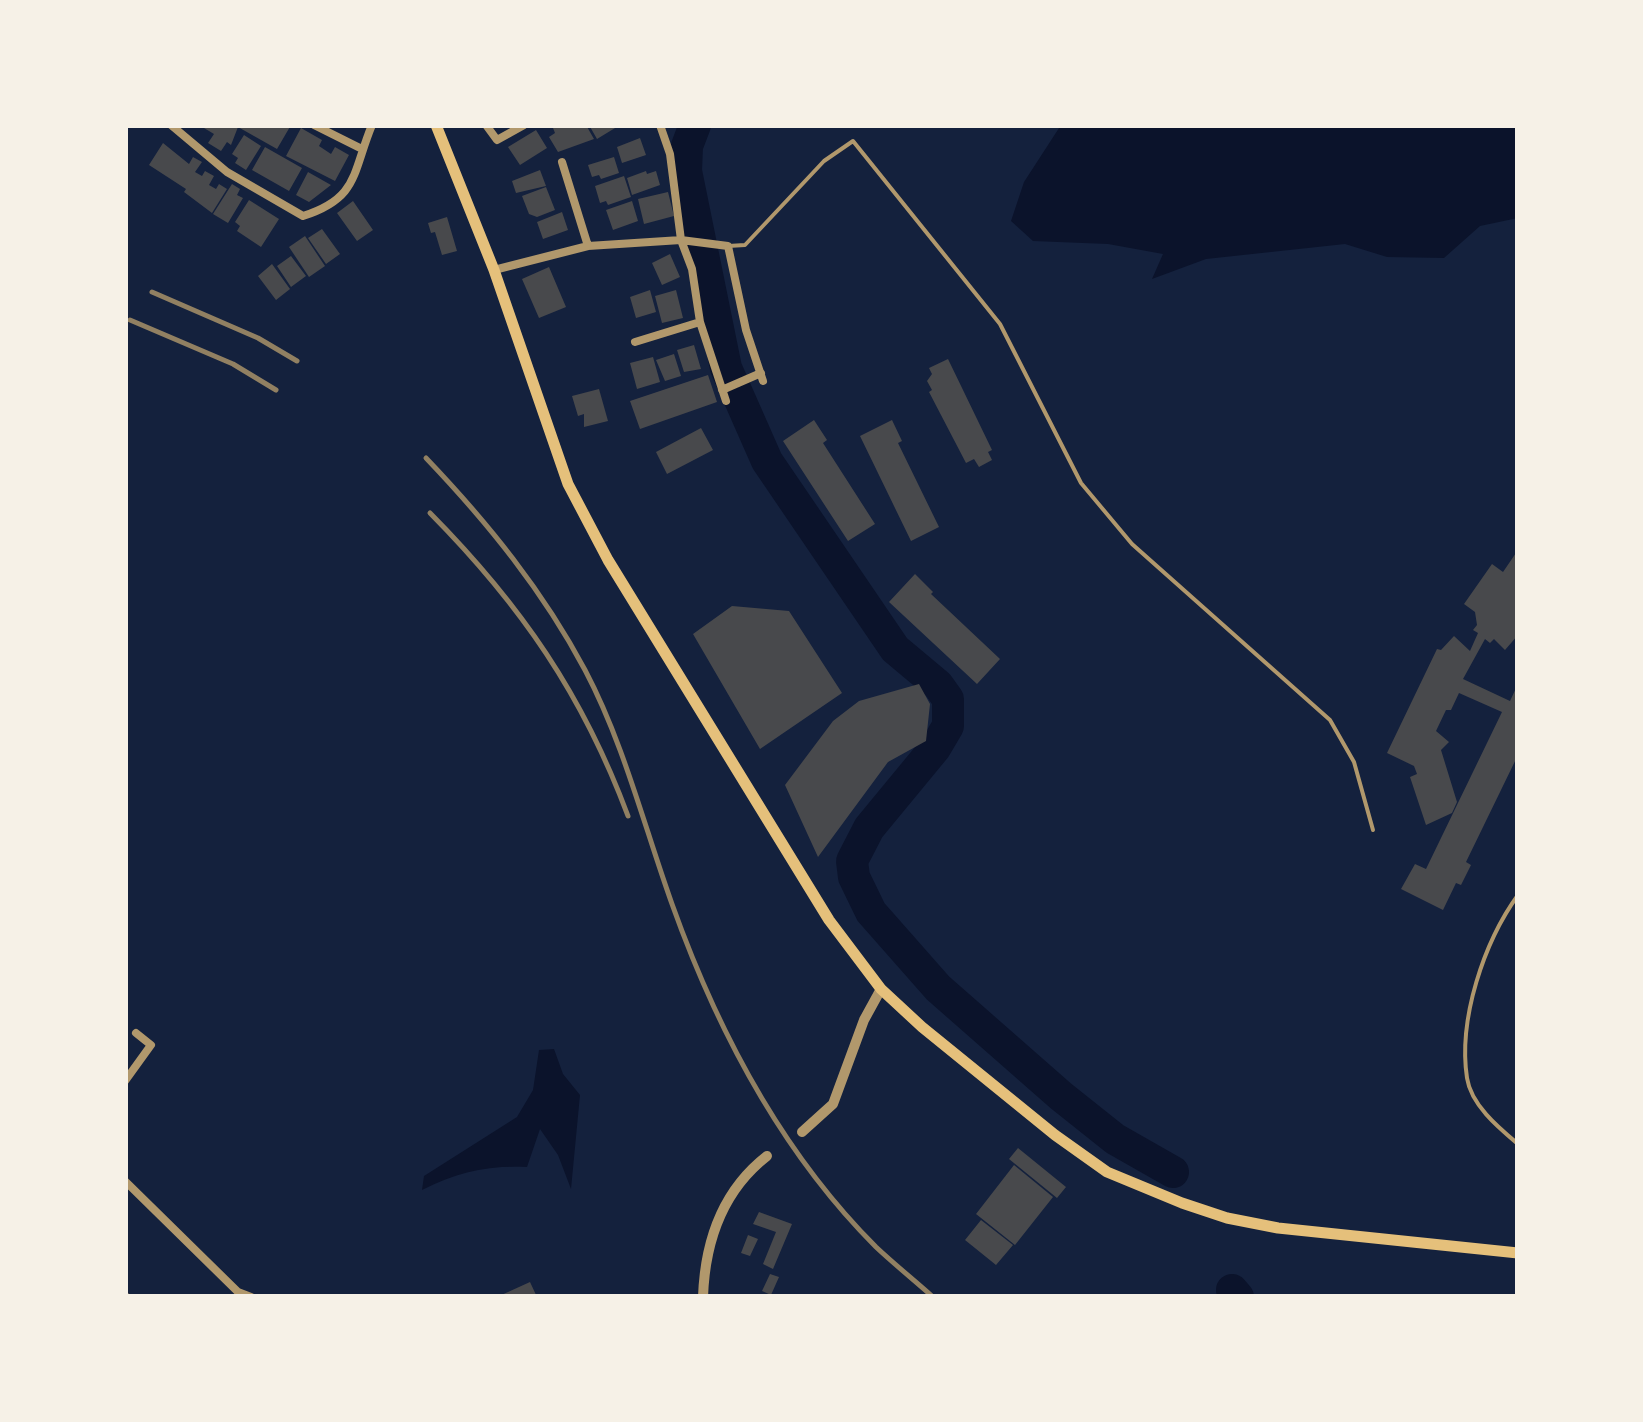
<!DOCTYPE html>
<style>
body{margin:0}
#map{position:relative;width:1643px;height:1422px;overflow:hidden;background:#14213d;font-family:"DejaVu Sans",sans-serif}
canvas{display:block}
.frame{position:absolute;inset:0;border:128px solid #f6f1e7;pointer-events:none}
</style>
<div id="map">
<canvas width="1643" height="1422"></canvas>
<div class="frame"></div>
</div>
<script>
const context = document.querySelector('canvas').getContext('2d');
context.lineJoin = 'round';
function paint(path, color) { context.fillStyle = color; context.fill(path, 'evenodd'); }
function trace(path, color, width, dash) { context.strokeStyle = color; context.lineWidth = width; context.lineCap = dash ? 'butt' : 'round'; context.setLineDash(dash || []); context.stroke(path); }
const water = new Path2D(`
 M 1061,125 L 1518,125 L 1518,218 L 1480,226 L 1444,258 L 1387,257 L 1345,244 L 1206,259 L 1152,279 L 1163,254 L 1108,244 L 1033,241 L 1011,221 L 1024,182 Z
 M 554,1049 L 563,1074 L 580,1095 L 571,1189 L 558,1155 L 540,1129 L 527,1167 C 487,1165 457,1172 422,1190 L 424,1176 L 517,1117 L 533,1090 L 539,1050 Z`);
const river = new Path2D(`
 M 695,125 L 687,146 L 686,171 L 726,368 L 767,461 L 895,649 L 938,685 L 948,699 L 948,726 L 935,748 L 869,828 L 852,861 L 854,877 L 871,912 L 938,988 L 1061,1096 L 1115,1139 L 1173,1172
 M 1232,1290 L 1238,1297`);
const building = new Path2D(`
 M 199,125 L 291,125 L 277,149 L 238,127 L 231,145 L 227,142 L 221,151 L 208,143 L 214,134 Z
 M 560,125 L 586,125 L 594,139 L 558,152 L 549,137 L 555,133 L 553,128 Z
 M 589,125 L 620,125 L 597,139 Z
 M 301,128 L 322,140 L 319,146 L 331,154 L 335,147 L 349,155 L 335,181 L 286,156 Z
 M 536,130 L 547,148 L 520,165 L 508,147 Z
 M 244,135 L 261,146 L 246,170 L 235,163 L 238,158 L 232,154 Z
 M 640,138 L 646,155 L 622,163 L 617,147 Z
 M 163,143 L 189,164 L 193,157 L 202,162 L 195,172 L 202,176 L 205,171 L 214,176 L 209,185 L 216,189 L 219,184 L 227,189 L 212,213 L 184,192 L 186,189 L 149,165 Z
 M 265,147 L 302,168 L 289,191 L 252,170 Z
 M 614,157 L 619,173 L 601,179 L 599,175 L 592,177 L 588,165 Z
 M 540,170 L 546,186 L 516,193 L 512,181 Z
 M 646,171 L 647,174 L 656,171 L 660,185 L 632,195 L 627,178 Z
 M 308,172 L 331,185 L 309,202 L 296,195 Z
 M 624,176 L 631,197 L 608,205 L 606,201 L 600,203 L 595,186 Z
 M 232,184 L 240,189 L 237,195 L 243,198 L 228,223 L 213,214 Z
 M 546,187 L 555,210 L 537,217 L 529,214 L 522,196 Z
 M 668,192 L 674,216 L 644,224 L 638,199 Z
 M 249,200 L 279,219 L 261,247 L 237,231 L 240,226 L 235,222 Z
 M 353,201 L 373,230 L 357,241 L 337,213 Z
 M 632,201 L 638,221 L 613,230 L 606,210 Z
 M 562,212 L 568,230 L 543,239 L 537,222 Z
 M 447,217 L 457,251 L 442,255 L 435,232 L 431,233 L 428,223 Z
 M 322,229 L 340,254 L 326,264 L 308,238 Z
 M 305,236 L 325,266 L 309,277 L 289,247 Z
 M 670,254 L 680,277 L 662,285 L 652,263 Z
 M 291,256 L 306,276 L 291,287 L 277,266 Z
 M 272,264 L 290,289 L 276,300 L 258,276 Z
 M 549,267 L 566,307 L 539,318 L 522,279 Z
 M 650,290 L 656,312 L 636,318 L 630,297 Z
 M 676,290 L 683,318 L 662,323 L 655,296 Z
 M 694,345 L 701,369 L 684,372 L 677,350 Z
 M 674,354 L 681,376 L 665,381 L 656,360 Z
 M 653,357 L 660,382 L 637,389 L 630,363 Z
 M 948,359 L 992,450 L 988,452 L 992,460 L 979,467 L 974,459 L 966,463 L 929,392 L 932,390 L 927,381 L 932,374 L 929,368 Z
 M 708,375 L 717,402 L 640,429 L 630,401 Z
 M 599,389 L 608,421 L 584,427 L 584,414 L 578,416 L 572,396 Z
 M 814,420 L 827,440 L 823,443 L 875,524 L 848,541 L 783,441 Z
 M 892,420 L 902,441 L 898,443 L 939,527 L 911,541 L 860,436 Z
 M 701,428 L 713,450 L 667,474 L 656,452 Z
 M 1518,550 L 1518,635 L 1505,650 L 1494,639 L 1490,643 L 1485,639 L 1463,679 L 1510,701 L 1518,684 L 1518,755 L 1466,862 L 1471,865 L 1461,885 L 1456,883 L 1443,910 L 1401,889 L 1415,864 L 1426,869 L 1502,712 L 1459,693 L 1451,710 L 1446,710 L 1436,731 L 1449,742 L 1441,750 L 1457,802 L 1452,813 L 1426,825 L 1410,777 L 1417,774 L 1414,766 L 1387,753 L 1437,649 L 1441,650 L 1454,636 L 1470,651 L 1478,633 L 1473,630 L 1477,625 L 1475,612 L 1464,604 L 1492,564 L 1503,572 Z
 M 915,574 L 933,592 L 931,594 L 1000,659 L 977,684 L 889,602 Z
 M 732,606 L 789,611 L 842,693 L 760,749 L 693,634 Z
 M 919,684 L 930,704 L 926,741 L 888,762 L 818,857 L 785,785 L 833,721 L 859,701 Z
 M 1018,1148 L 1066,1187 L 1057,1198 L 1009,1159 Z
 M 1014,1165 L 1053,1197 L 1015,1245 L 976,1214 Z
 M 759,1212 L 792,1224 L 773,1269 L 763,1264 L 776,1232 L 753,1224 Z
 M 981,1220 L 1013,1245 L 996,1265 L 965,1240 Z
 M 748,1235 L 758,1239 L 750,1256 L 741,1253 Z
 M 770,1274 L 779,1277 L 771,1295 L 762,1291 Z
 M 530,1282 L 537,1297 L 497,1297 Z`);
const service = new Path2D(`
 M 728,246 L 745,245 L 824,161 L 853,141 L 1000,324 L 1081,483 L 1132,544 L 1330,720 L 1354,762 L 1373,830
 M 1518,895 C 1484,942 1458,1019 1467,1078 C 1471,1105 1499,1128 1518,1144
 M 125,1293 L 129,1297`);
const minor = new Path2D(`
 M 171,125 L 227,172 L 303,216 C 359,198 352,173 372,125
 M 314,125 L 362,149
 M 486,125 L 497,140 L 524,125
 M 660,125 L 670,154 L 681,240 L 692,269 L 700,322 L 726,401
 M 562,162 L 588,246
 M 494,270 L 588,246 L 681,240 L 728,246 L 746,330 L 763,381
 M 635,342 L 700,322
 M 722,390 L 761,373
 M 125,1081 L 151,1045 L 136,1033
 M 125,1181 L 238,1292 L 251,1297`);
const tertiary = new Path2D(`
 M 802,1132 L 833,1104 L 864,1020 L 881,989
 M 703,1297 C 705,1241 722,1191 767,1156`);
const secondary = new Path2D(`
 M 436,125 L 494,270 L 568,484 L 608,560 L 829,920 L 881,989 L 922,1027 L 1055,1135 L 1107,1172 L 1182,1203 L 1227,1218 L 1278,1228 L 1518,1253`);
const rail = new Path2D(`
 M 152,292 L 258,338 L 297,361
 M 130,320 L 233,364 L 276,390
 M 426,458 C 488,523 543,591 585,670 C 624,744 644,826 672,904 C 717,1030 781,1152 876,1247 C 894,1264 914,1280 933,1297
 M 430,513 C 521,605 583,695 628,816`);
paint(water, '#0b132b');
trace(river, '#0b132b', 32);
paint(building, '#48494c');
trace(service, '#b1986c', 4);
trace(minor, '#b1986c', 8);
trace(tertiary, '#b1986c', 10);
trace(secondary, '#e5c07b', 11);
trace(rail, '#918062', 5);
</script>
